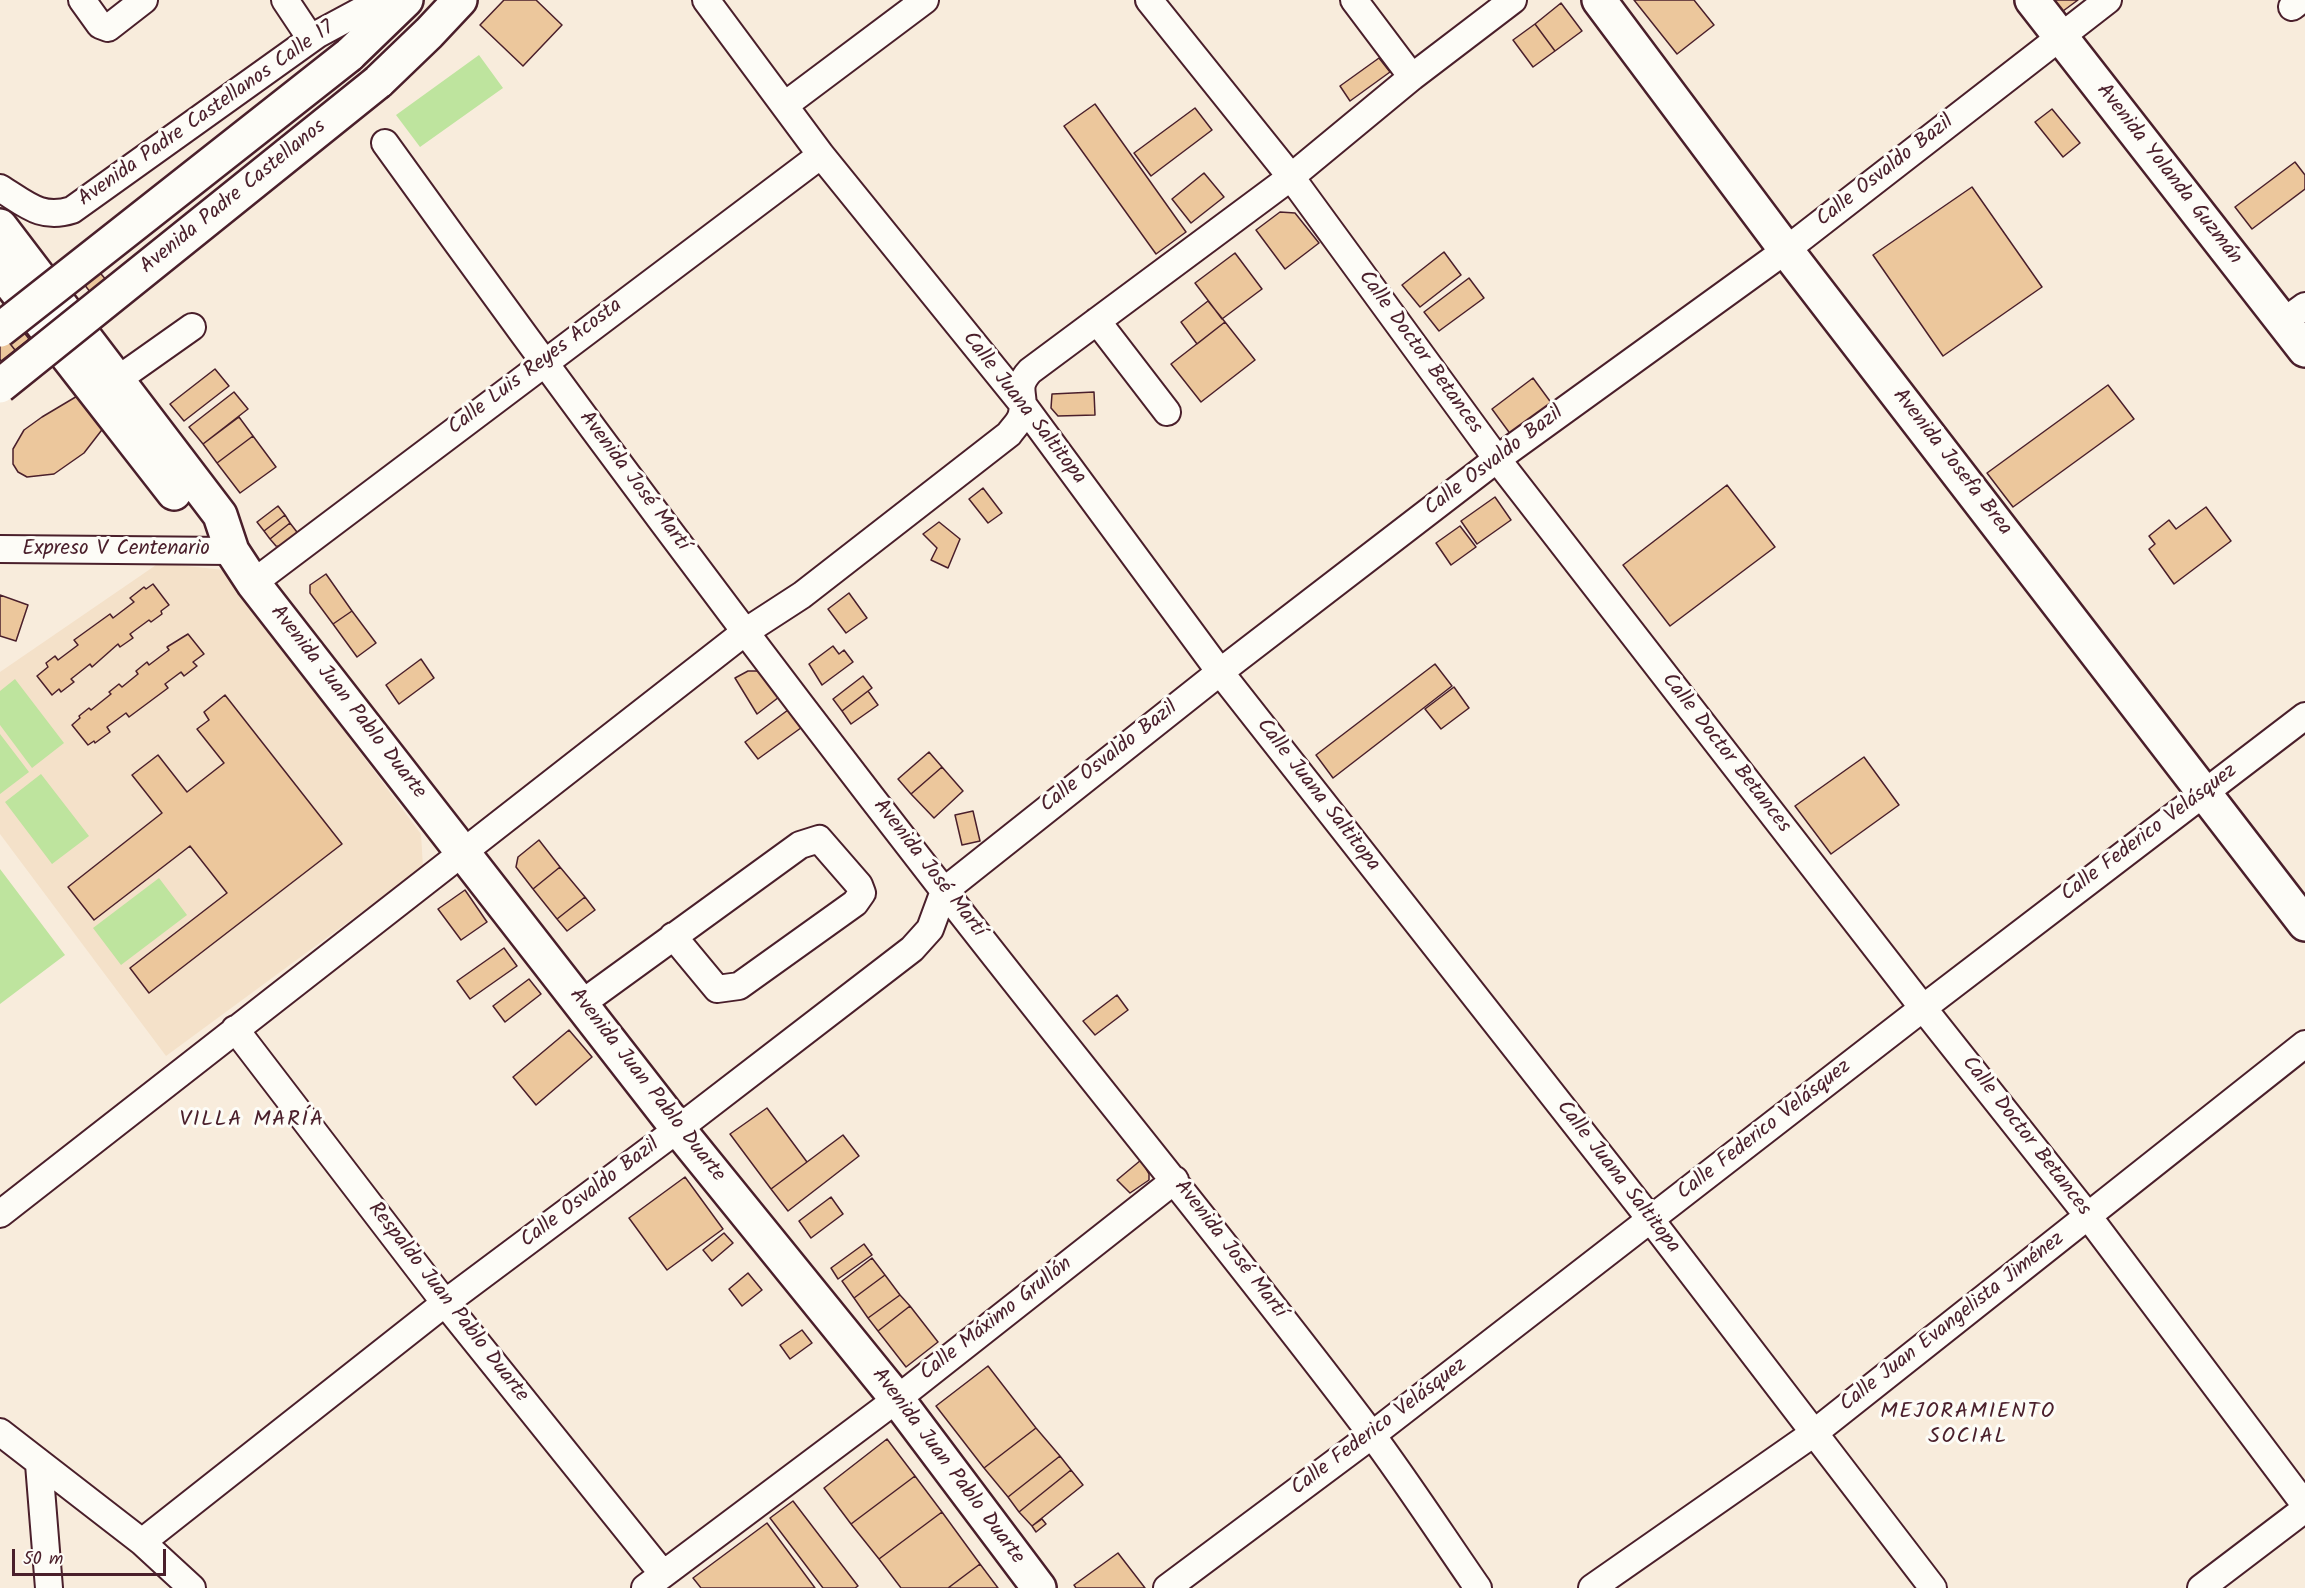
<!DOCTYPE html>
<meta charset="utf-8">
<style>
body{margin:0}
#map{position:relative;width:2305px;height:1588px;overflow:hidden;background:#f8ecdc;font-family:Kalam,sans-serif}
canvas{display:block}
.scale{position:absolute;left:12px;top:1549px;width:154px;height:27px;box-sizing:border-box;border:3px solid #4a1f2b;border-top:0;padding-left:8px;font-size:18px;line-height:21px;white-space:nowrap;color:#4a1f2b;-webkit-text-stroke:4px #fdfcf7;paint-order:stroke}
</style>
<div id="map">
<canvas width="2305" height="1588"></canvas>
<div class="scale">50 m</div>
</div>
<script>
const context = document.querySelector('canvas').getContext('2d');
context.lineJoin = 'round';
function paint(path, color) { context.fillStyle = color; context.fill(path, 'evenodd'); }
function trace(path, color, width, dash) { context.strokeStyle = color; context.lineWidth = width; context.lineCap = dash ? 'butt' : 'round'; context.setLineDash(dash || []); context.stroke(path); }
function drawText(font, color, halo, rows, align = 'center') {
  context.font = font + ' Kalam,sans-serif'; context.lineWidth = 6; context.setLineDash([]); context.textBaseline = 'middle'; context.strokeStyle = halo; context.fillStyle = color; for (const [text, x, y, turn = 0] of rows) {
    context.save(); context.translate(x, y); context.rotate((+turn || 0) * Math.PI / 180); context.textAlign = isNaN(turn) ? turn : align; if (halo) context.strokeText(text, 0, 0); context.fillText(text, 0, 0); context.restore();
  }
}
const built = new Path2D(`
 M 159,563 L 224,570 L 421,834 L 423,867 L 166,1056 L 0,834 L 0,672 Z`);
const green = new Path2D(`
 M 479,55 L 503,88 L 420,147 L 396,115 Z
 M 15,679 L 64,743 L 32,768 L 0,725 L 0,691 Z
 M 0,734 L 29,772 L 0,794 Z
 M 41,774 L 89,836 L 52,864 L 5,802 Z
 M 0,869 L 65,955 L 0,1004 Z
 M 159,878 L 187,915 L 121,965 L 93,928 Z`);
const building = new Path2D(`
 M 504,0 L 536,0 L 562,25 L 523,66 L 480,25 Z
 M 1634,0 L 1694,0 L 1714,25 L 1677,54 Z
 M 2048,0 L 2078,0 L 2059,14 Z
 M 1561,3 L 1582,31 L 1555,51 L 1535,24 Z
 M 1535,24 L 1555,51 L 1533,67 L 1513,40 Z
 M 1379,58 L 1390,72 L 1350,101 L 1340,86 Z
 M 1095,104 L 1186,232 L 1156,254 L 1064,126 Z
 M 1195,108 L 1212,130 L 1151,176 L 1134,153 Z
 M 2052,109 L 2080,143 L 2063,157 L 2035,122 Z
 M 2295,162 L 2305,175 L 2305,189 L 2252,229 L 2235,207 Z
 M 1204,173 L 1224,197 L 1191,223 L 1172,199 Z
 M 1972,187 L 2042,287 L 1943,356 L 1873,255 Z
 M 1280,212 L 1295,213 L 1319,243 L 1285,269 L 1256,230 Z
 M 1444,252 L 1461,275 L 1420,307 L 1402,285 Z
 M 1235,253 L 1262,289 L 1222,319 L 1195,283 Z
 M 95,267 L 114,289 L 98,302 L 80,279 Z
 M 1469,278 L 1484,298 L 1439,331 L 1424,312 Z
 M 1208,301 L 1225,322 L 1197,344 L 1181,322 Z
 M 4,306 L 29,339 L 15,350 L 0,331 L 0,309 Z
 M 1225,322 L 1255,360 L 1201,402 L 1171,364 Z
 M 0,331 L 15,350 L 1,361 L 0,359 Z
 M 215,369 L 229,386 L 184,421 L 170,404 Z
 M 1533,378 L 1555,408 L 1514,439 L 1492,409 Z
 M 2108,385 L 2134,419 L 2013,507 L 1987,473 Z
 M 84,392 L 108,422 L 84,453 L 54,474 L 27,477 L 18,472 L 13,464 L 13,449 L 24,430 L 42,417 Z
 M 234,392 L 248,409 L 203,444 L 189,427 Z
 M 1094,392 L 1095,415 L 1058,416 L 1051,408 L 1052,394 Z
 M 239,417 L 253,436 L 217,463 L 203,444 Z
 M 253,436 L 276,467 L 240,493 L 217,463 Z
 M 1727,485 L 1775,547 L 1670,626 L 1623,565 Z
 M 983,488 L 1002,513 L 988,523 L 969,499 Z
 M 1495,497 L 1511,520 L 1477,544 L 1461,521 Z
 M 278,506 L 285,515 L 264,531 L 257,522 Z
 M 2206,507 L 2231,541 L 2174,584 L 2149,549 L 2155,544 L 2149,536 L 2169,520 L 2176,529 Z
 M 285,515 L 290,523 L 270,539 L 264,531 Z
 M 939,522 L 960,539 L 948,568 L 931,560 L 937,548 L 923,534 Z
 M 290,523 L 300,536 L 286,547 L 276,546 L 270,539 Z
 M 1460,526 L 1476,547 L 1451,565 L 1436,543 Z
 M 326,574 L 352,611 L 333,624 L 310,593 L 310,585 Z
 M 153,584 L 169,605 L 161,611 L 162,614 L 151,622 L 149,620 L 130,634 L 133,638 L 120,647 L 118,644 L 92,667 L 90,664 L 71,679 L 74,682 L 61,692 L 59,689 L 52,695 L 37,676 L 48,667 L 46,663 L 55,656 L 58,660 L 78,645 L 74,640 L 110,614 L 113,618 L 134,602 L 130,598 L 144,587 L 146,589 Z
 M 849,593 L 867,618 L 846,633 L 828,609 Z
 M 0,595 L 28,605 L 16,641 L 0,636 Z
 M 352,611 L 376,643 L 357,657 L 333,624 Z
 M 188,634 L 204,654 L 193,662 L 197,666 L 184,676 L 181,672 L 165,684 L 168,688 L 129,717 L 126,713 L 107,727 L 110,732 L 95,743 L 94,741 L 88,745 L 72,725 L 80,718 L 79,716 L 89,708 L 91,710 L 111,694 L 109,692 L 119,684 L 122,687 L 138,674 L 136,671 L 147,662 L 149,665 L 169,650 L 167,647 Z
 M 833,646 L 839,654 L 844,650 L 853,662 L 822,685 L 809,664 Z
 M 421,659 L 434,678 L 399,704 L 386,685 Z
 M 1435,664 L 1452,686 L 1333,778 L 1316,755 Z
 M 748,671 L 761,671 L 783,694 L 757,714 L 735,678 Z
 M 863,676 L 872,688 L 842,711 L 833,699 Z
 M 1454,687 L 1469,708 L 1441,729 L 1425,709 Z
 M 868,691 L 878,705 L 851,724 L 842,711 Z
 M 225,695 L 342,844 L 149,993 L 130,968 L 227,893 L 190,846 L 94,920 L 68,887 L 162,813 L 132,775 L 158,755 L 187,792 L 224,763 L 197,729 L 209,720 L 204,712 Z
 M 792,707 L 805,725 L 758,759 L 745,742 Z
 M 929,752 L 942,767 L 911,794 L 898,779 Z
 M 1864,757 L 1899,805 L 1831,854 L 1795,806 Z
 M 942,767 L 963,791 L 934,818 L 911,794 Z
 M 973,811 L 980,841 L 962,845 L 955,815 Z
 M 539,840 L 560,867 L 533,889 L 516,867 L 518,857 Z
 M 560,867 L 585,897 L 557,919 L 533,889 Z
 M 465,890 L 487,922 L 461,940 L 438,909 Z
 M 585,897 L 595,910 L 567,931 L 557,919 Z
 M 504,948 L 517,966 L 470,999 L 457,981 Z
 M 529,979 L 541,994 L 505,1022 L 493,1006 Z
 M 1117,995 L 1128,1010 L 1095,1035 L 1083,1021 Z
 M 569,1030 L 592,1057 L 536,1105 L 513,1077 Z
 M 767,1108 L 807,1162 L 771,1189 L 730,1134 Z
 M 843,1135 L 859,1156 L 788,1211 L 771,1189 Z
 M 1141,1160 L 1149,1174 L 1149,1180 L 1130,1193 L 1117,1180 Z
 M 685,1177 L 723,1229 L 667,1270 L 629,1218 Z
 M 831,1197 L 843,1214 L 811,1238 L 799,1221 Z
 M 724,1233 L 733,1243 L 712,1261 L 703,1250 Z
 M 864,1244 L 872,1255 L 838,1279 L 831,1268 Z
 M 872,1258 L 885,1275 L 854,1298 L 842,1281 Z
 M 748,1273 L 762,1290 L 742,1306 L 729,1289 Z
 M 885,1275 L 900,1295 L 868,1318 L 854,1298 Z
 M 900,1295 L 910,1306 L 878,1331 L 868,1318 Z
 M 910,1306 L 938,1342 L 906,1367 L 878,1331 Z
 M 802,1330 L 812,1343 L 790,1359 L 780,1345 Z
 M 988,1366 L 1036,1428 L 984,1468 L 936,1406 Z
 M 1036,1428 L 1060,1456 L 1008,1497 L 984,1468 Z
 M 887,1439 L 915,1476 L 851,1524 L 824,1488 Z
 M 1060,1456 L 1071,1470 L 1019,1512 L 1008,1497 Z
 M 1071,1470 L 1083,1485 L 1032,1526 L 1019,1512 Z
 M 915,1476 L 942,1512 L 879,1559 L 851,1524 Z
 M 793,1501 L 858,1586 L 855,1588 L 823,1588 L 770,1518 Z
 M 942,1512 L 980,1564 L 948,1588 L 901,1588 L 879,1559 Z
 M 1042,1519 L 1046,1524 L 1036,1532 L 1032,1526 Z
 M 767,1523 L 815,1588 L 701,1588 L 693,1578 Z
 M 1118,1553 L 1145,1588 L 1076,1588 L 1074,1585 Z
 M 980,1564 L 998,1588 L 948,1588 Z`);
const minor = new Path2D(`
 M 82,0 L 100,25 L 108,28 L 144,0
 M 285,0 L 311,39
 M 706,0 L 821,155 L 1021,402 L 1220,672 L 1651,1220 L 1933,1588
 M 1149,0 L 1291,177 L 1497,459 L 1923,1008 L 2088,1216 L 2305,1505
 M 1354,0 L 1412,77
 M 2292,7 L 2301,0
 M 785,105 L 925,0
 M 385,143 C 566,395 751,643 941,887 C 1082,1069 1230,1247 1369,1431 C 1407,1482 1442,1536 1478,1588
 M 0,188 C 26,204 41,220 72,210 L 318,34 L 381,0
 M 1097,321 L 1167,412
 M 2283,322 L 2305,306
 M 117,380 L 192,327
 M 0,549 L 232,551
 M 253,583 L 821,155
 M 581,1004 L 800,845 L 819,839 L 859,885 L 862,893 L 855,903 L 739,986 L 717,989 L 673,936
 M 235,1029 L 445,1303 L 663,1574
 M 0,1214 L 745,632 L 802,595 L 1009,434 C 1013,428 1021,421 1022,413 C 1026,395 1014,388 1030,371 L 1291,177 L 1412,77 L 1513,0
 M 0,1432 L 142,1542 L 192,1588
 M 39,1464 L 49,1588
 M 142,1542 L 445,1303 L 678,1129 L 912,949 L 930,929 L 944,891 L 1220,672 L 1497,459 L 1786,250 L 2108,0
 M 645,1588 L 897,1399 L 1175,1180
 M 1167,1588 L 1372,1435 L 1923,1008 L 2305,716
 M 1592,1588 L 1814,1433 L 2305,1044
 M 2201,1588 L 2305,1509`);
const major = new Path2D(`
 M 1599,0 L 1786,250 L 2305,924
 M 2032,0 L 2305,350
 M 349,55 L 406,0
 M 378,82 L 429,33 L 460,0
 M 0,226 L 220,515 L 232,551 L 253,583 L 678,1129 L 897,1399 L 1039,1588
 M 0,270 L 174,493`);
const majorBridge = new Path2D(`
 M 0,330 L 349,55
 M 0,386 L 378,82`);
const streetNames = [
 ["Avenida Padre Castellanos Calle 17",207,115,-35],
 ["Calle Osvaldo Bazil",1886,172,-38],
 ["Avenida Yolanda Guzmán",2168,175,52],
 ["Avenida Padre Castellanos",234,198,-39],
 ["Calle Doctor Betances",1419,353,54],
 ["Calle Luis Reyes Acosta",536,368,-37],
 ["Calle Juana Saltitopa",1023,409,52],
 ["Calle Osvaldo Bazil",1495,462,-37],
 ["Avenida Josefa Brea",1951,463,52],
 ["Avenida José Martí",633,482,53],
 ["Expreso V Centenario",116,550],
 ["Avenida Juan Pablo Duarte",347,703,52],
 ["Calle Doctor Betances",1725,754,52],
 ["Calle Osvaldo Bazil",1110,758,-38],
 ["Calle Juana Saltitopa",1317,796,52],
 ["Calle Federico Velásquez",2150,834,-37],
 ["Avenida José Martí",928,869,52],
 ["Avenida Juan Pablo Duarte",646,1086,52],
 ["Calle Federico Velásquez",1765,1131,-38],
 ["Calle Doctor Betances",2025,1137,52],
 ["Calle Juana Saltitopa",1617,1178,52],
 ["Calle Osvaldo Bazil",591,1194,-37],
 ["Avenida José Martí",1229,1250,52],
 ["Respaldo Juan Pablo Duarte",447,1303,52],
 ["Calle Máximo Grullón",997,1320,-38],
 ["Calle Juan Evangelista Jiménez",1953,1323,-38],
 ["Calle Federico Velásquez",1380,1428,-37],
 ["Avenida Juan Pablo Duarte",947,1467,53]
];
const neighbourhoodNames = [
 ["VILLA MARÍA",252,1121],
 ["MEJORAMIENTO",1968,1413],
 ["SOCIAL",1968,1438]
];
paint(built, '#f4e1c9');
paint(green, '#bee49e');
paint(building, '#ecc79c');
trace(building, '#4a1f2b', 1.5);
trace(minor, '#4a1f2b', 30);
trace(major, '#4a1f2b', 38);
trace(minor, '#fdfcf7', 26);
trace(major, '#fdfcf7', 33);
trace(majorBridge, '#4a1f2b', 38, []);
trace(majorBridge, '#fdfcf7', 33);
drawText('21px', '#4a1f2b', '#fdfcf7', streetNames);
context.letterSpacing = '1.5px';
drawText('22px', '#4a1f2b', '#fdfcf7', neighbourhoodNames);
context.letterSpacing = '0px';
</script>
